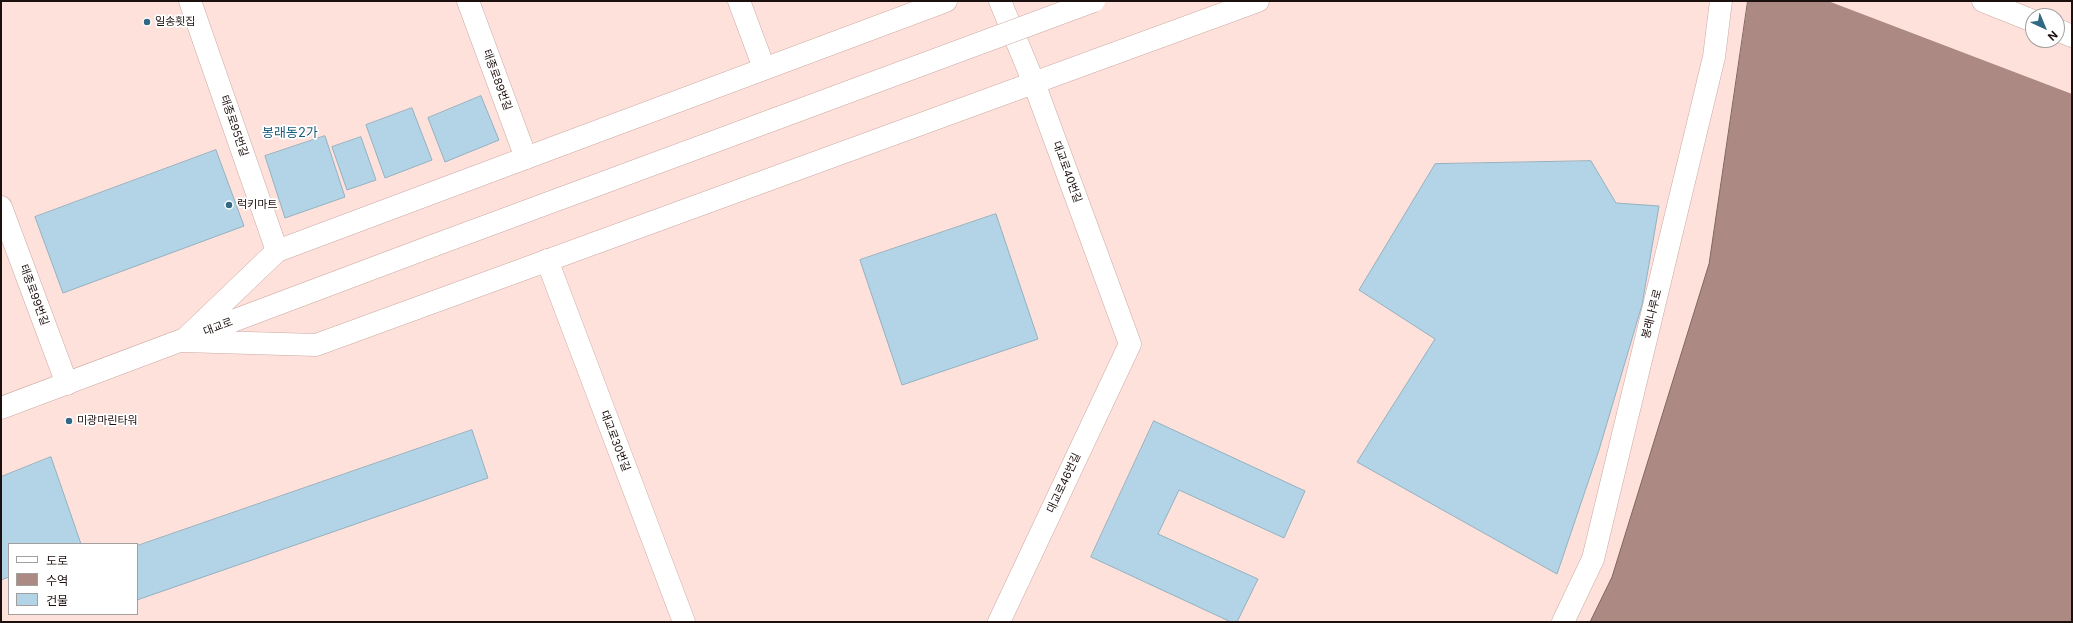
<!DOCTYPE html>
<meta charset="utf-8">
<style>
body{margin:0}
#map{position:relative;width:2073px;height:623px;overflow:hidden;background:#fee1db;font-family:Inter,"Noto Sans KR",sans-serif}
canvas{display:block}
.frame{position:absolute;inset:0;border:2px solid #1c100e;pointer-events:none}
.legend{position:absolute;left:8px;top:543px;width:130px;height:72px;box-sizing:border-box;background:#fff;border:1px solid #a49f9f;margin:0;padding:5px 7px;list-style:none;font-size:12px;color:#1c100e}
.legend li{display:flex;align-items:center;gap:8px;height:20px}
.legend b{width:20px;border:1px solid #a49f9f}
.north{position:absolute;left:2025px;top:8px;width:40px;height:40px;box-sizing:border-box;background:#fff;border:1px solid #a49f9f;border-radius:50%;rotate:136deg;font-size:11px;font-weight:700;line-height:16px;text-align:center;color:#1c100e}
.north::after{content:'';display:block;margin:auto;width:14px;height:18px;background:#316883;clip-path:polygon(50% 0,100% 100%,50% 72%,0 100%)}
</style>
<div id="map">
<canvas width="2073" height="623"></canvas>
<div class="frame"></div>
<ul class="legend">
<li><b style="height:5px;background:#fff"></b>도로</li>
<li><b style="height:11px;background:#ac8a83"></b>수역</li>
<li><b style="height:11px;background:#b3d4e6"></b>건물</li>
</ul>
<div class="north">N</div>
</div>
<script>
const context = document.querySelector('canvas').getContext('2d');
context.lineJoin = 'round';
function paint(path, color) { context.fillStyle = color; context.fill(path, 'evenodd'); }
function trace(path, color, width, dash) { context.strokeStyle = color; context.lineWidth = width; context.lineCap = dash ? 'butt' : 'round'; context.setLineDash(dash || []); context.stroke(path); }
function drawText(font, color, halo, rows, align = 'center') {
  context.font = font + ' Inter,"Noto Sans KR",sans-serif'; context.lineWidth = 3.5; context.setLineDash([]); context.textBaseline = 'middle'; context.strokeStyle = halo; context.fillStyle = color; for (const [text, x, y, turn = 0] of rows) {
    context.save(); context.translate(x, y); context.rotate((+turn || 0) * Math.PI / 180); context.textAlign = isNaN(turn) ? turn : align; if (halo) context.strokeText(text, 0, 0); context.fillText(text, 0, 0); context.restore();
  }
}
const water = new Path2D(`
 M 1748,1 L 2072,1 L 2072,622 L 1590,622 L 1612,577 L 1709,264 ZM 2033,16 L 2057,16 L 2057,40 L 2033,40 Z`);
const pier = new Path2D(`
 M 1828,1 L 2072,1 L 2072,94 ZM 2033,16 L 2057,16 L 2057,40 L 2033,40 Z`);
const building = new Path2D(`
 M 481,96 L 499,140 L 445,162 L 428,118 Z
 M 412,108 L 432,160 L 385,178 L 366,125 Z
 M 325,136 L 345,197 L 285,218 L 265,156 Z
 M 361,137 L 376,180 L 347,190 L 332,147 Z
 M 216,150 L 244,226 L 63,293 L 35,217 Z
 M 1591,161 L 1616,203 L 1659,206 L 1642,305 L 1599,450 L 1557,574 L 1357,462 L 1435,339 L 1359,290 L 1435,164 Z
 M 996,214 L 1038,339 L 902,385 L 860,260 Z
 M 1154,421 L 1305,491 L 1284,538 L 1179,490 L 1158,534 L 1258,579 L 1237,622 L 1231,622 L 1091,557 Z
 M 472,430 L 488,478 L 137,600 L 137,546 Z
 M 51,457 L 81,544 L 9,544 L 9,577 L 1,580 L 1,477 Z`);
const street = new Path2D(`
 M 190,1 L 277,251
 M 468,1 L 526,158
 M 739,1 L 764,68
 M 1,207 L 67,384
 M 547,260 L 684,622`);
const secondary = new Path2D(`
 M 1983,1 L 2033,21
 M 2057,30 L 2072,36
 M 183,341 L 316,345 L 1258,1
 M 183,341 L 277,251 L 946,1
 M 1,408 L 435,245
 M 999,622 L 1130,344 L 1034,83 L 1000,1
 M 1563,622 L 1593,559 L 1714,57 L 1721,1`);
const secondaryBridge = new Path2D(`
 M 435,245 L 1094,1`);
const markers = [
 [147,22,4,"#316883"],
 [229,205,4,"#316883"],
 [69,421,4,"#316883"]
];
const poiNames = [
 ["일송횟집",155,22],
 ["럭키마트",237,205],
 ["미광마린타워",77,421]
];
const streetNames = [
 ["태종로89번길",497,80,70],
 ["태종로95번길",234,126,71],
 ["대교로40번길",1067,172,70],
 ["태종로99번길",34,295,70],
 ["봉래나루로",1652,314,-76],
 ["대교로",218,327,-21],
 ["대교로30번길",615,441,69],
 ["대교로46번길",1064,483,-65]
];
const quarterNames = [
 ["봉래동2가",290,133]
];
paint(water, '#ac8a83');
trace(water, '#816560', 1);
paint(pier, '#fee1db');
paint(building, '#b3d4e6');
trace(building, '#92b1c1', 1);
trace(street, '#ccaaa3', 23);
trace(secondary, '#ccaaa3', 23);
trace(street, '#fff', 22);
trace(secondary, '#fff', 22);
trace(secondaryBridge, '#ccaaa3', 23, []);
trace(secondaryBridge, '#fff', 22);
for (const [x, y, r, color] of markers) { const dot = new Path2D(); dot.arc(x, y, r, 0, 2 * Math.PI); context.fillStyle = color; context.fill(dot); trace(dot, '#fff', 1.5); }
drawText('11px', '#1c100e', '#fff', poiNames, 'left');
drawText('11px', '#1c100e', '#fff', streetNames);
drawText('13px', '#1a5d7a', '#fff', quarterNames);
</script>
